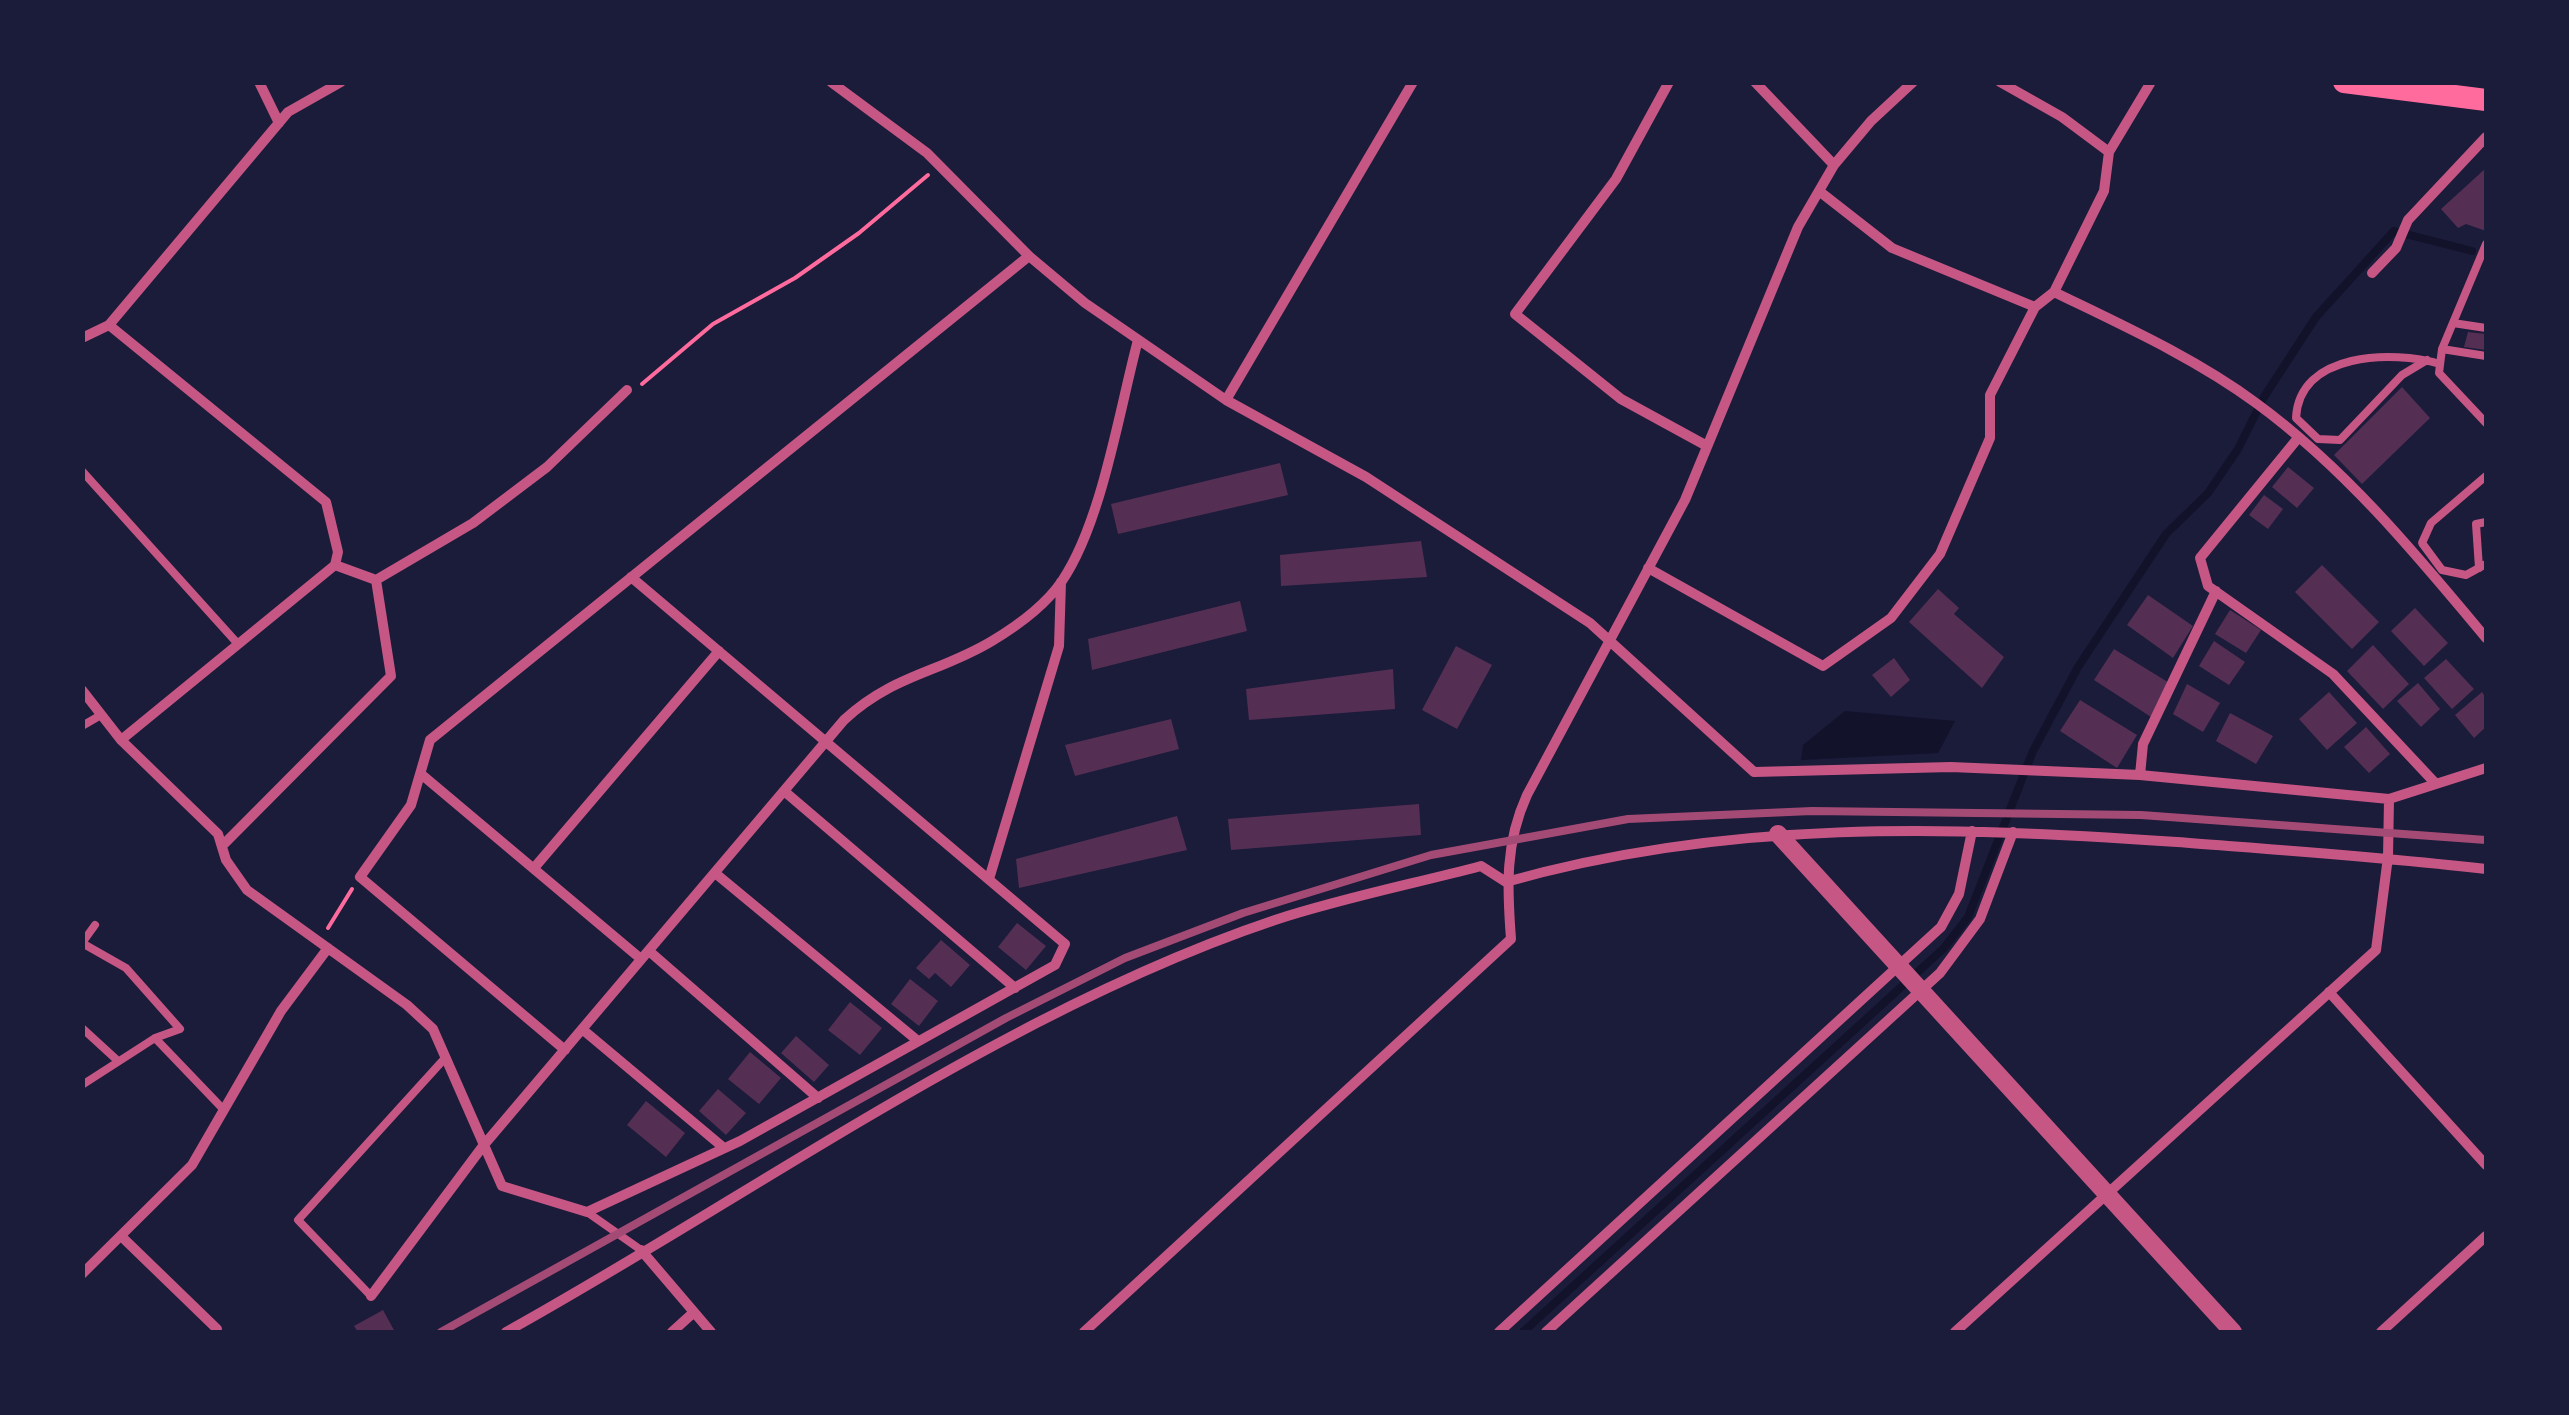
<!DOCTYPE html>
<style>
body{margin:0}
#map{position:relative;width:2569px;height:1415px;overflow:hidden;background:#1b1b3a;font-family:"Fira Sans",sans-serif}
canvas{display:block}
.frame{position:absolute;inset:0;border:85px solid #1b1b3a;pointer-events:none}
</style>
<div id="map">
<canvas width="2569" height="1415"></canvas>
<div class="frame"></div>
</div>
<script>
const context = document.querySelector('canvas').getContext('2d');
context.lineJoin = 'round';
function paint(path, color) { context.fillStyle = color; context.fill(path, 'evenodd'); }
function trace(path, color, width, dash) { context.strokeStyle = color; context.lineWidth = width; context.lineCap = dash ? 'butt' : 'round'; context.setLineDash(dash || []); context.stroke(path); }
const water = new Path2D(`
 M 1845,711 L 1955,721 L 1938,753 L 1801,760 L 1803,745 Z`);
const stream = new Path2D(`
 M 1523,1332 L 1944,948 L 1968,917 L 2033,751 L 2078,667 L 2166,534 L 2208,493 L 2238,449 L 2264,397 L 2316,317 L 2394,231 L 2472,251`);
const building = new Path2D(`
 M 2486,168 L 2486,231 L 2466,224 L 2458,228 L 2441,209 Z
 M 2468,332 L 2486,334 L 2486,350 L 2464,347 Z
 M 2402,387 L 2430,418 L 2362,484 L 2334,455 Z
 M 1280,463 L 1288,495 L 1118,534 L 1111,504 Z
 M 2288,467 L 2314,488 L 2297,508 L 2272,487 Z
 M 2264,495 L 2283,509 L 2268,529 L 2249,515 Z
 M 1421,541 L 1427,577 L 1281,586 L 1280,555 Z
 M 2322,565 L 2379,622 L 2352,649 L 2295,592 Z
 M 1938,589 L 1959,608 L 1954,614 L 2004,657 L 1982,688 L 1909,622 Z
 M 2148,595 L 2193,626 L 2173,658 L 2127,625 Z
 M 1240,601 L 1247,631 L 1092,670 L 1088,639 Z
 M 2415,608 L 2448,643 L 2424,666 L 2391,631 Z
 M 2230,610 L 2261,630 L 2246,653 L 2215,634 Z
 M 2214,641 L 2245,662 L 2229,685 L 2199,666 Z
 M 2373,645 L 2409,684 L 2383,709 L 2347,671 Z
 M 1456,646 L 1492,665 L 1457,729 L 1422,710 Z
 M 2114,649 L 2171,684 L 2151,717 L 2094,680 Z
 M 1894,658 L 1910,680 L 1891,697 L 1872,675 Z
 M 2446,659 L 2474,689 L 2452,709 L 2424,678 Z
 M 1393,669 L 1395,709 L 1249,720 L 1246,689 Z
 M 2418,683 L 2440,709 L 2421,727 L 2397,701 Z
 M 2187,684 L 2220,703 L 2203,732 L 2173,714 Z
 M 2329,692 L 2357,723 L 2327,750 L 2299,719 Z
 M 2482,692 L 2486,698 L 2486,727 L 2474,738 L 2455,715 Z
 M 2080,700 L 2137,735 L 2117,768 L 2060,731 Z
 M 2230,713 L 2273,736 L 2256,764 L 2216,741 Z
 M 1171,719 L 1179,749 L 1075,776 L 1065,745 Z
 M 2366,727 L 2390,754 L 2369,773 L 2344,747 Z
 M 1419,804 L 1421,835 L 1231,850 L 1228,819 Z
 M 1177,816 L 1187,850 L 1019,888 L 1016,859 Z
 M 1017,923 L 1046,946 L 1026,970 L 998,947 Z
 M 941,940 L 970,965 L 951,987 L 935,973 L 929,979 L 916,968 Z
 M 910,979 L 938,1001 L 919,1026 L 891,1004 Z
 M 850,1002 L 882,1028 L 860,1055 L 828,1030 Z
 M 796,1036 L 829,1065 L 814,1082 L 781,1053 Z
 M 750,1052 L 781,1078 L 759,1104 L 728,1079 Z
 M 718,1089 L 746,1113 L 726,1135 L 699,1111 Z
 M 646,1101 L 685,1133 L 666,1157 L 627,1125 Z
 M 383,1310 L 395,1332 L 358,1332 L 354,1326 Z`);
const path = new Path2D(`
 M 642,384 L 713,324 L 795,278 L 859,233 L 928,175
 M 328,928 L 352,889`);
const service = new Path2D(`
 M 2486,244 L 2442,349 L 2439,373 L 2486,423
 M 2453,323 L 2486,328
 M 2442,349 L 2486,356
 M 2427,360 L 2402,375 L 2340,440 L 2318,439 L 2296,418 C 2299,352 2393,350 2440,364
 M 82,471 L 238,644
 M 2486,476 L 2431,523 L 2422,543 L 2442,570 L 2466,575 L 2486,564
 M 2479,568 L 2476,524 L 2486,522
 M 82,726 L 101,715
 M 82,943 L 126,968 L 180,1029 L 155,1038 L 224,1110
 M 82,943 L 95,925
 M 82,1028 L 118,1061
 M 82,1085 L 155,1038
 M 587,1212 L 641,1250
 M 371,1296 L 298,1220 L 446,1057`);
const minor = new Path2D(`
 M 259,82 L 279,123
 M 831,82 L 927,153 L 1029,256 L 1085,303 L 1226,400 L 1366,477 L 1590,623 L 1754,772 L 1951,767 L 2140,775 L 2389,799 L 2486,768
 M 1669,82 L 1616,179 L 1515,314 L 1621,399 L 1707,446
 M 1755,82 L 1834,165
 M 2109,152 L 2151,82
 M 1819,191 L 1892,248 L 2035,307 L 2054,292 L 2104,191 L 2109,152 L 2062,117 L 2000,82
 M 2372,273 L 2396,248 L 2408,220 L 2486,137
 M 2054,292 C 2122,325 2195,358 2256,403 C 2345,468 2416,554 2486,638
 M 109,325 L 326,502 L 338,552 L 335,565 L 121,740
 M 82,338 L 109,325 L 288,112 L 341,82
 M 1226,400 L 1413,82
 M 2298,438 L 2200,558 L 2208,586 L 2333,674 L 2436,784
 M 335,565 L 376,580
 M 1648,568 L 1823,666 L 1891,618 L 1940,554 L 1990,438 L 1990,395 L 2035,307
 M 82,690 L 121,740 L 218,834 L 226,860 L 247,890 L 407,1005 L 433,1029 L 502,1186 L 587,1212 L 740,1141 L 1055,965 L 1065,944 L 631,577
 M 421,774 L 641,959
 M 2140,775 L 2143,744 L 2216,591
 M 784,791 L 1015,988
 M 222,846 L 391,676 L 376,580 L 473,523 L 547,467 L 627,390
 M 534,868 L 719,651
 M 715,873 L 918,1041
 M 989,879 L 1059,646 L 1061,582
 M 649,951 L 818,1098
 M 2329,992 L 2486,1165
 M 582,1029 L 724,1148
 M 565,1050 L 360,877 L 411,805 L 430,740 L 1029,256
 M 121,1236 L 217,1329
 M 641,1250 L 711,1332
 M 82,1274 L 192,1165 L 281,1011 L 328,948
 M 371,1296 L 483,1146 L 844,720 C 894,674 939,673 992,641 C 1017,626 1045,606 1062,581 C 1102,522 1119,411 1138,340
 M 506,1332 C 753,1195 1006,1010 1275,920 C 1342,898 1413,884 1481,866 L 1506,882 C 1728,819 1949,826 2177,842 C 2280,850 2383,857 2486,869
 M 672,1332 L 693,1313
 M 1084,1332 L 1511,939 C 1507,887 1505,843 1527,795 L 1685,500 L 1798,227 L 1834,165 L 1871,121 L 1913,82
 M 1499,1332 L 1941,927 L 1959,894 L 1972,831
 M 1546,1332 L 1940,973 L 1980,919 L 2013,832
 M 1955,1332 L 2376,950 L 2388,857 L 2389,799
 M 2381,1332 L 2486,1236`);
const tertiary = new Path2D(`
 M 1778,834 L 2233,1332`);
const primary = new Path2D(`
 M 2344,82 L 2486,100`);
const rail = new Path2D(`
 M 441,1332 L 1006,1018 L 1125,958 L 1243,913 L 1431,855 L 1628,819 L 1812,811 L 2141,815 L 2486,840`);
paint(water, '#12122b');
trace(stream, '#12122b', 8);
paint(building, '#542f53');
trace(path, '#ff6b9d', 4);
trace(service, '#c65784', 8);
trace(minor, '#c65784', 10);
trace(tertiary, '#c65784', 18);
trace(primary, '#ff6b9d', 22);
trace(rail, '#a44b75', 8);
</script>
